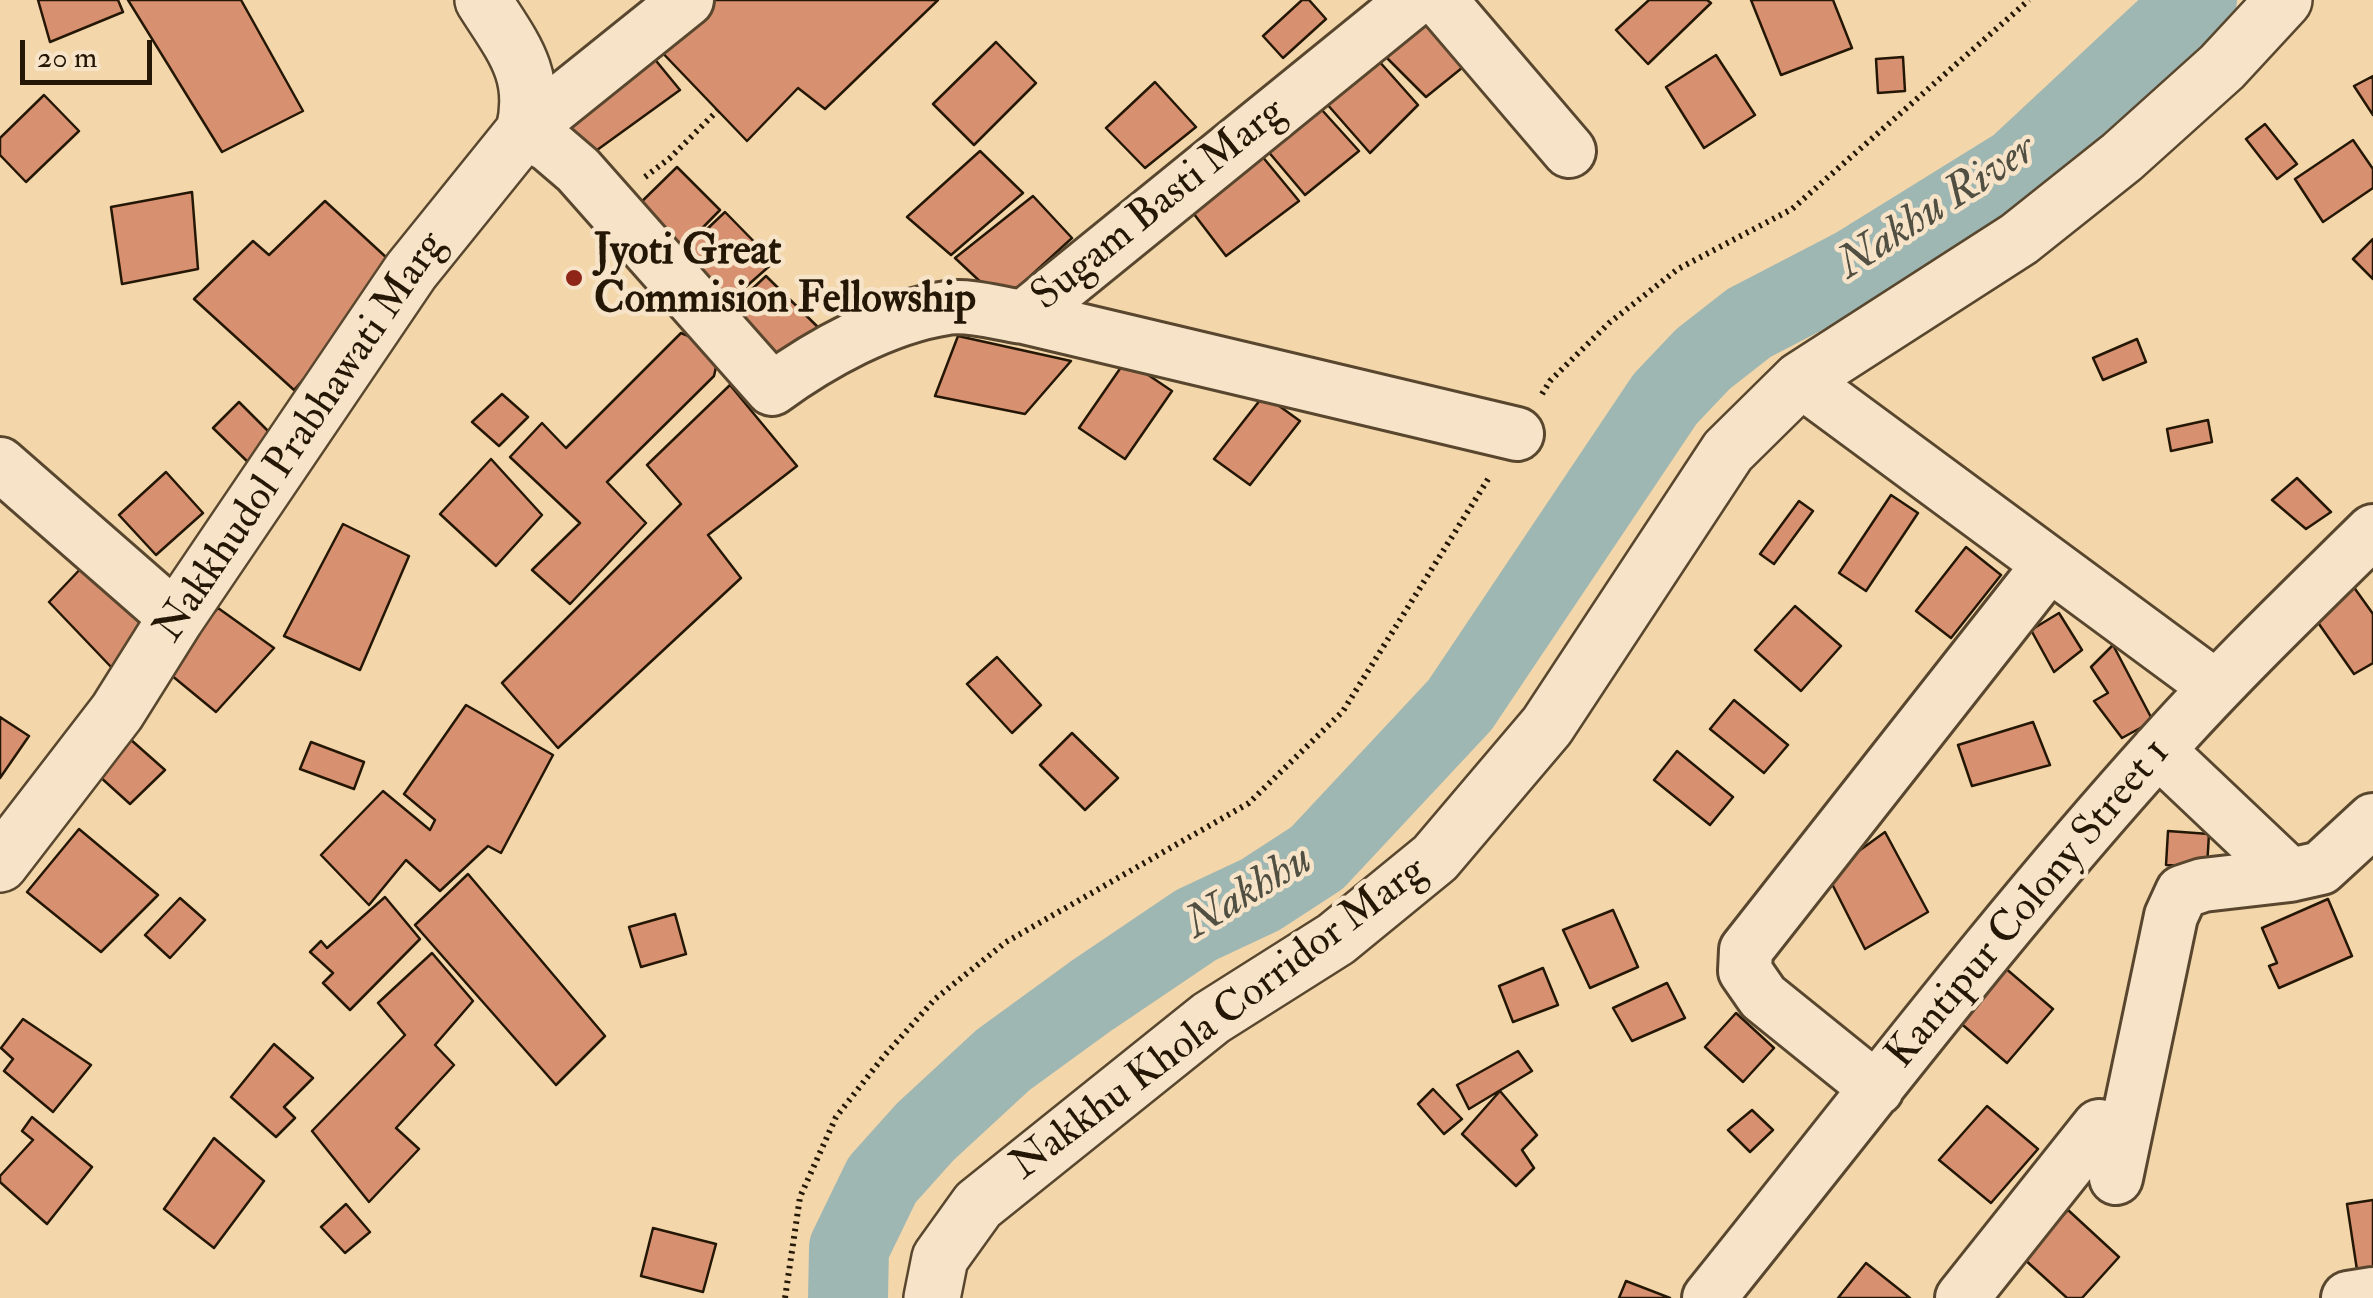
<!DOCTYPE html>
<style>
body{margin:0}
#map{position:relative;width:2373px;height:1298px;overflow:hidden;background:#f3d6aa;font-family:"IM FELL Double Pica",serif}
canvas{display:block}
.scale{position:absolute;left:20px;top:40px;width:132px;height:45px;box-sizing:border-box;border:5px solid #251705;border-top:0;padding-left:12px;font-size:30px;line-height:35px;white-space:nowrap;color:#251705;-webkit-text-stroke:8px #f7e4c8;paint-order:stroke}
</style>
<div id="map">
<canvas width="2373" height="1298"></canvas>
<div class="scale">20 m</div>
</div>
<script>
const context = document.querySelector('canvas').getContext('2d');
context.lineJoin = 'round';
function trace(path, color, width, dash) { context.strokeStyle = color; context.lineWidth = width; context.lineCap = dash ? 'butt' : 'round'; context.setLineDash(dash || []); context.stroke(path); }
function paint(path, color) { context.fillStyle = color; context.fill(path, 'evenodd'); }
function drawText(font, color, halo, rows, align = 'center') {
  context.font = font + ' "IM FELL Double Pica",serif'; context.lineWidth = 9; context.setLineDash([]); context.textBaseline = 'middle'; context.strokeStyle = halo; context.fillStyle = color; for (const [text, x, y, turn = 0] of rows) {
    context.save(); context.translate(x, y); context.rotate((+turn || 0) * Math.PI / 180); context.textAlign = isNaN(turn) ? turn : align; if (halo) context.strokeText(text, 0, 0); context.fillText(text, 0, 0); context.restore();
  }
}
const river = new Path2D(`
 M 848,1298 L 849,1248 L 882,1180 L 925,1132 L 1003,1060 L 1091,996 L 1196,925 L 1260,895 L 1317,858 L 1460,705 L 1665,399 L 1703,359 L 1749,323 L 1855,268 L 2018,167 L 2197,0`);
const building = new Path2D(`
 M 38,0 L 118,0 L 123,12 L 50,42 Z
 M 128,0 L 241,0 L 303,111 L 222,152 Z
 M 706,0 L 938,0 L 825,109 L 798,88 L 747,141 L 654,44 Z
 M 1302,0 L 1309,0 L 1326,19 L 1283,58 L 1263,36 Z
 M 1649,0 L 1707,0 L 1711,3 L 1648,64 L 1616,30 Z
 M 1751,0 L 1833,0 L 1852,48 L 1781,75 Z
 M 1427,7 L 1473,59 L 1426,97 L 1377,48 Z
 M 996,42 L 1036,83 L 974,145 L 933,104 Z
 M 648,51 L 680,90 L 586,158 L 556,125 Z
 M 1370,51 L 1418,105 L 1370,153 L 1319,95 Z
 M 1716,55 L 1755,115 L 1704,148 L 1666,87 Z
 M 1903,57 L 1905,91 L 1878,93 L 1876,59 Z
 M 2373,76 L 2373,115 L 2354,86 Z
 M 1155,82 L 1196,127 L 1145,168 L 1106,128 Z
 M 44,95 L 79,131 L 26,182 L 0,155 L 0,138 Z
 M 1312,99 L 1359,151 L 1305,195 L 1261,143 Z
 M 2265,124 L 2297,164 L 2277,179 L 2246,139 Z
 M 2353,140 L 2373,169 L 2373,188 L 2323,222 L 2295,179 Z
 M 1252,144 L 1299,201 L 1226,256 L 1184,201 Z
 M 980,151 L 1023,193 L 951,255 L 907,217 Z
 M 677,167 L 720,210 L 668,263 L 627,216 Z
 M 192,192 L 198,269 L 122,284 L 111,207 Z
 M 1033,196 L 1072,238 L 1002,302 L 955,258 Z
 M 325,201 L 400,270 L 294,390 L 194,299 L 253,241 L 269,255 Z
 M 725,212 L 774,262 L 714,315 L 669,265 Z
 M 2373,239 L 2373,279 L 2353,259 Z
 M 766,276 L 830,339 L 775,378 L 719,320 Z
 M 681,333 L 720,349 L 714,376 L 607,482 L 646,523 L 570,604 L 532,570 L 580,523 L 510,457 L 542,423 L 566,448 Z
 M 958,336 L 1071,361 L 1025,414 L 935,396 Z
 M 2137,339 L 2146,362 L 2103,380 L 2093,358 Z
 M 1126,360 L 1172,391 L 1125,459 L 1079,428 Z
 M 730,385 L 797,466 L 708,535 L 741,578 L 558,748 L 502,683 L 681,504 L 647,465 Z
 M 502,394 L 528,417 L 499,446 L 472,422 Z
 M 1264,395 L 1300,421 L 1250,485 L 1214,459 Z
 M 239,402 L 278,441 L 253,467 L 213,428 Z
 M 2208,420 L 2212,442 L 2171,451 L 2167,429 Z
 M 491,459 L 542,515 L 496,566 L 440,514 Z
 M 166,472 L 203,513 L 156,555 L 119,515 Z
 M 2297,478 L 2331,512 L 2306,529 L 2272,500 Z
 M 1891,495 L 1918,513 L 1866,591 L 1839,573 Z
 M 1799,501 L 1813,511 L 1774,564 L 1760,554 Z
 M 343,524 L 409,556 L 360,670 L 284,636 Z
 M 1966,547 L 2001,575 L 1951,638 L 1916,611 Z
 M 86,563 L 151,630 L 113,669 L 49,602 Z
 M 2353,586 L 2373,614 L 2373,663 L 2354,674 L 2312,614 Z
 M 1795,606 L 1841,646 L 1801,691 L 1755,650 Z
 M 218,608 L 274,648 L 216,712 L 165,670 Z
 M 2059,613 L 2082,650 L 2054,672 L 2031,630 Z
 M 2113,645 L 2153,721 L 2122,738 L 2094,701 L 2108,693 L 2091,667 Z
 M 997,657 L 1041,705 L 1012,733 L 967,684 Z
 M 1734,700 L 1788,745 L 1764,773 L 1710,729 Z
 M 466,705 L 553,755 L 501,853 L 488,846 L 440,891 L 406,860 L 369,905 L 321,855 L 383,791 L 430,830 L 435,820 L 404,794 Z
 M 0,717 L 29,736 L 0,778 Z
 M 2033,722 L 2050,765 L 1972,786 L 1958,745 Z
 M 1072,733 L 1118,778 L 1085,810 L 1040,765 Z
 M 130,739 L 165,770 L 130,804 L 98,775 Z
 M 311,742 L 364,762 L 354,789 L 300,769 Z
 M 1677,751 L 1733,797 L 1710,825 L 1654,780 Z
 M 79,829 L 158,895 L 101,952 L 27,892 Z
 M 2168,831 L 2209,834 L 2207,867 L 2166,865 Z
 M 1885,832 L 1928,912 L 1865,949 L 1827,874 Z
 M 468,874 L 605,1036 L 556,1085 L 415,925 Z
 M 385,897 L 420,939 L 350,1010 L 323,983 L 333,973 L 310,952 L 321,941 L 327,948 Z
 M 180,898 L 205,920 L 170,958 L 145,935 Z
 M 2328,899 L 2352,956 L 2279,988 L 2269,966 L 2277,963 L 2262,928 Z
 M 1613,910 L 1638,967 L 1590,988 L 1563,930 Z
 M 675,914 L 686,954 L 641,967 L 629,927 Z
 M 432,953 L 473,1001 L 435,1045 L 454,1065 L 396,1128 L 419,1149 L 369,1202 L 312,1131 L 405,1035 L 378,1003 Z
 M 2004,967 L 2053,1009 L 2007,1063 L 1957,1020 Z
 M 1543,968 L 1558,1005 L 1513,1022 L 1499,986 Z
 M 1667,983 L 1685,1018 L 1632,1041 L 1613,1008 Z
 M 1736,1013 L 1774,1048 L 1743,1082 L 1705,1047 Z
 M 23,1019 L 91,1065 L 53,1112 L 4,1071 L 13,1059 L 1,1048 Z
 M 274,1044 L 313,1078 L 284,1107 L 295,1118 L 276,1137 L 231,1097 Z
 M 1518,1051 L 1532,1071 L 1469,1109 L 1457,1085 Z
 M 1433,1089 L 1462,1119 L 1444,1134 L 1418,1104 Z
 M 1500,1091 L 1537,1135 L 1522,1150 L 1534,1168 L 1516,1186 L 1462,1134 Z
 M 1987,1106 L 2038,1149 L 1991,1203 L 1939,1160 Z
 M 1752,1110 L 1773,1130 L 1750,1152 L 1728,1130 Z
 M 32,1117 L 92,1167 L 47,1224 L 0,1182 L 0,1176 L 33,1140 L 22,1131 Z
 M 214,1138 L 264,1181 L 214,1248 L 164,1209 Z
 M 2373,1200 L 2373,1268 L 2357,1270 L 2347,1204 Z
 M 346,1204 L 370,1232 L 345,1253 L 321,1227 Z
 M 2068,1210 L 2119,1257 L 2082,1298 L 2067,1298 L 2023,1258 Z
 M 653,1228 L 716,1244 L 703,1292 L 641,1276 Z
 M 1866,1263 L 1910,1298 L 1838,1298 Z
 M 1626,1281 L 1670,1298 L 1619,1298 Z`);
const path = new Path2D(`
 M 645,177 L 670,158 L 718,110
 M 1542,394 L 1550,381 L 1609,323 L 1678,269 L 1792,209 L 2029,0
 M 785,1298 L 800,1197 L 836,1117 L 884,1056 L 935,999 L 1006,942 L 1249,803 L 1343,711 L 1490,476`);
const minor = new Path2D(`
 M 687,0 L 524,131 L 550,146 L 578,170 L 772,389 C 820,354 886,317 947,308 C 970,304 1000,314 1024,317 L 1414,0
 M 1440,0 L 1569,151
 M 1024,317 L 1517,434
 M 1800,380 L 2216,687
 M 0,464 L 176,618
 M 2158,750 L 2290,875 L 2321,868 L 2373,820
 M 1877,1089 L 1763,997 L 1745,971 L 1746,950 L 2048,566
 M 2116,1178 L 2171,916 L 2182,892 L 2203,885 L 2290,875
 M 1709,1298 C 1858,1113 2002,923 2161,747 C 2228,672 2301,602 2373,531
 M 1962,1298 L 2099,1126
 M 2348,1298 L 2373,1294`);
const tertiary = new Path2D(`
 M 0,864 L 117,712 L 176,618 L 411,271 L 524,131 C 538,74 512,46 483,0
 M 932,1298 L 940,1258 L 978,1205 L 1211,1018 L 1336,939 L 1435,858 L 1547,726 L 1728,451 L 1800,380 L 2019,239 L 2122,157 L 2222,67 L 2284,0`);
const markers = [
 [574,278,10,"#8f2418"]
];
const streetNames = [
 ["Sugam Basti Marg",1160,206,-39],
 ["Nakkhudol Prabhawati Marg",302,438,-56],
 ["Kantipur Colony Street 1",2030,905,-50],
 ["Nakkhu Khola Corridor Marg",1220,1020,-37]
];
const poiNames = [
 ["Jyoti Great",594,254],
 ["Commision Fellowship",594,302]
];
const waterNames = [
 ["Nakhu River",1938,209,-33],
 ["Nakhhu",1250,894,-31]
];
trace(river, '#9fb7b3', 80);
paint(building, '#d79170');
trace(building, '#251705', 2.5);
trace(minor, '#58472e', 58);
trace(tertiary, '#58472e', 60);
trace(path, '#251705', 6, [2.5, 5]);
trace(minor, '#f7e4c8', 52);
trace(tertiary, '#f7e4c8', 55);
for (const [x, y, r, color] of markers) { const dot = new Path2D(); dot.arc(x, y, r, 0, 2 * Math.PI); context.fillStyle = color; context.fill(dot); trace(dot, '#f7e4c8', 4); }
drawText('42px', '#251705', '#f7e4c8', streetNames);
drawText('bold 42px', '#251705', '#f7e4c8', poiNames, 'left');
drawText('italic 45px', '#504f42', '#f7e4c8', waterNames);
</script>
